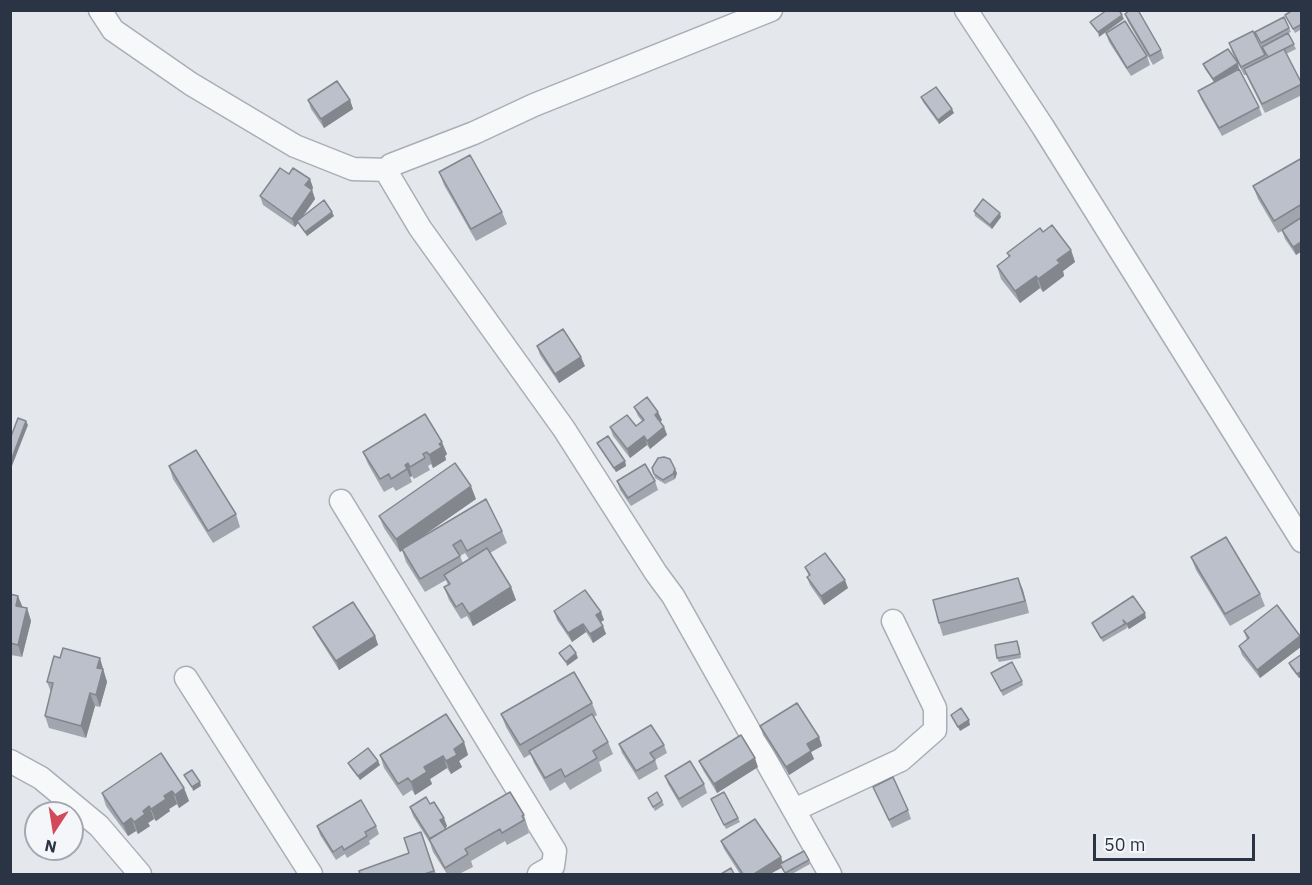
<!DOCTYPE html>
<style>
body{margin:0}
#map{position:relative;width:1312px;height:885px;overflow:hidden;background:#e4e7ec;font-family:"IBM Plex Sans",sans-serif}
canvas{display:block}
.frame{position:absolute;inset:0;border:12px solid #2b3445;pointer-events:none}
.north{position:absolute;left:24px;top:801px;width:60px;height:60px;box-sizing:border-box;background:#f4f6f9;border:2px solid #a4a8b1;border-radius:50%;rotate:192deg;font-size:16px;font-weight:700;line-height:24px;text-align:center;color:#2b3445}
.north::after{content:'';display:block;margin:auto;width:21px;height:27px;background:#d1495b;clip-path:polygon(50% 0,100% 100%,50% 72%,0 100%)}
.scale{position:absolute;left:1093px;top:834px;width:162px;height:27px;box-sizing:border-box;border:3px solid #2b3445;border-top:0;padding-left:8px;font-size:18px;line-height:21px;white-space:nowrap;color:#2b3445;-webkit-text-stroke:4px #f4f6f9;paint-order:stroke}
</style>
<div id="map">
<canvas width="1312" height="885"></canvas>
<div class="frame"></div>
<div class="north">N</div>
<div class="scale">50 m</div>
</div>
<script>
const context = document.querySelector('canvas').getContext('2d');
context.lineJoin = 'round';
function trace(path, color, width, dash) { context.strokeStyle = color; context.lineWidth = width; context.lineCap = dash ? 'butt' : 'round'; context.setLineDash(dash || []); context.stroke(path); }
function paint(path, color) { context.fillStyle = color; context.fill(path, 'evenodd'); }
const minor = new Path2D(`
 M 100,10 L 113,30 L 191,84 L 295,146 L 353,169 L 390,170
 M 771,10 L 534,105 L 474,133 L 391,165 L 389,176 L 420,228 L 564,429 L 656,573 L 673,596 L 830,874
 M 966,10 L 1043,127 L 1302,541
 M 341,501 L 555,851 L 553,866 L 539,874
 M 186,678 L 311,874
 M 10,761 L 41,778 L 99,826 L 140,874
 M 794,810 L 901,760 L 935,730 L 935,708 L 893,621`);
const wall = new Path2D(`
 M 1302,10 L 1302,29 L 1295,33 L 1285,15 Z
 M 1125,14 L 1161,50 L 1164,58 L 1153,65 L 1128,22 Z
 M 1289,28 L 1291,32 L 1288,33 L 1296,49 L 1286,54 L 1302,83 L 1302,95 L 1265,113 L 1246,75 L 1244,75 L 1232,52 L 1229,43 L 1265,55 L 1267,58 L 1255,32 Z
 M 1106,33 L 1147,56 L 1150,65 L 1131,76 L 1109,42 Z
 M 1203,64 L 1239,68 L 1224,77 L 1259,107 L 1262,115 L 1222,136 L 1201,99 L 1198,91 L 1214,82 L 1205,69 Z
 M 921,97 L 954,113 L 939,124 L 923,102 Z
 M 308,100 L 350,100 L 353,109 L 324,128 L 311,109 Z
 M 1302,158 L 1302,251 L 1296,255 L 1285,239 L 1282,231 L 1278,233 L 1258,199 L 1253,186 Z
 M 439,172 L 502,212 L 507,224 L 476,241 L 444,185 Z
 M 289,174 L 310,179 L 313,188 L 312,190 L 315,199 L 303,216 L 334,216 L 307,236 L 298,223 L 295,227 L 263,205 L 260,196 Z
 M 974,211 L 1001,217 L 992,229 L 975,216 Z
 M 1043,232 L 1071,250 L 1075,262 L 1063,271 L 1064,276 L 1043,292 L 1040,288 L 1020,303 L 1001,279 L 997,266 L 1009,257 L 1007,253 Z
 M 537,346 L 585,366 L 559,383 L 540,355 Z
 M 634,407 L 662,420 L 660,422 L 664,427 L 667,435 L 650,449 L 647,445 L 630,458 L 613,436 L 610,427 L 636,426 L 642,421 L 638,416 Z
 M 425,414 L 447,454 L 445,456 L 446,460 L 433,468 L 431,464 L 428,466 L 430,470 L 414,479 L 412,476 L 410,477 L 412,482 L 396,491 L 393,487 L 384,492 L 368,464 L 363,452 Z
 M 597,443 L 625,461 L 626,466 L 616,472 L 599,447 Z
 M 169,466 L 236,514 L 240,527 L 213,543 L 173,479 Z
 M 677,473 L 675,479 L 665,484 L 655,478 L 654,474 Z
 M 617,481 L 655,481 L 658,490 L 631,506 L 620,490 Z
 M 476,499 L 414,542 L 502,531 L 507,543 L 490,553 L 511,587 L 516,600 L 473,626 L 467,616 L 461,619 L 449,600 L 444,587 L 448,585 L 446,580 L 425,592 L 406,562 L 402,550 L 400,552 L 384,528 L 379,516 ZM 465,553 L 469,559 L 463,563 L 460,556 Z
 M 1191,557 L 1260,594 L 1265,606 L 1230,626 L 1196,570 Z
 M 805,567 L 848,588 L 824,605 L 810,585 L 807,577 L 809,576 Z
 M 1018,578 L 1029,613 L 943,636 L 939,623 Z
 M 10,594 L 23,607 L 27,608 L 31,621 L 22,657 L 11,655 L 10,657 Z
 M 554,611 L 601,612 L 604,620 L 601,622 L 606,634 L 593,643 L 586,632 L 572,642 L 557,620 Z
 M 1146,618 L 1129,629 L 1126,626 L 1127,628 L 1103,642 L 1092,623 Z
 M 313,627 L 375,636 L 378,645 L 339,670 L 317,635 Z
 M 1244,631 L 1300,636 L 1302,639 L 1302,646 L 1260,678 L 1242,655 L 1239,646 L 1247,640 Z
 M 1019,645 L 1021,658 L 999,662 L 997,658 Z
 M 1302,654 L 1302,676 L 1299,678 L 1291,668 L 1289,663 Z
 M 104,671 L 104,673 L 107,682 L 100,707 L 95,706 L 86,738 L 49,728 L 45,716 L 51,692 L 47,682 Z
 M 991,673 L 1022,681 L 1023,685 L 1003,696 Z
 M 592,703 L 597,715 L 594,717 L 608,742 L 613,754 L 599,762 L 602,771 L 570,790 L 565,782 L 550,791 L 534,763 L 531,754 L 524,758 L 506,727 L 501,714 Z
 M 760,726 L 819,737 L 822,746 L 811,752 L 814,759 L 789,775 L 763,735 Z
 M 464,742 L 468,755 L 459,761 L 462,767 L 451,774 L 447,768 L 430,779 L 432,784 L 415,795 L 412,790 L 403,796 L 384,768 L 380,755 Z
 M 619,744 L 664,745 L 667,753 L 655,760 L 658,769 L 639,780 L 622,753 Z
 M 699,761 L 758,767 L 717,793 L 703,770 Z
 M 348,763 L 380,765 L 360,780 L 350,767 Z
 M 665,776 L 704,784 L 707,793 L 682,808 L 668,784 Z
 M 873,787 L 908,810 L 911,819 L 892,828 Z
 M 184,788 L 189,801 L 179,808 L 177,804 L 169,809 L 170,811 L 156,821 L 154,819 L 148,823 L 150,826 L 138,834 L 136,831 L 128,836 L 106,806 L 102,793 Z
 M 648,798 L 662,801 L 664,805 L 655,811 Z
 M 711,799 L 738,818 L 740,822 L 726,829 Z
 M 430,804 L 447,826 L 445,828 L 446,829 L 524,815 L 528,828 L 527,828 L 529,833 L 507,845 L 505,841 L 471,861 L 473,867 L 459,874 L 447,874 L 433,852 L 430,843 L 413,816 L 410,807 Z
 M 317,826 L 376,826 L 379,834 L 369,841 L 370,844 L 347,858 L 345,854 L 336,860 L 320,835 Z
 M 421,832 L 436,874 L 360,874 L 409,853 Z
 M 721,841 L 783,862 L 809,860 L 810,864 L 792,874 L 785,874 L 781,868 L 770,874 L 740,874 L 724,849 Z`);
const shadedWall = new Path2D(`
 M 1122,15 L 1124,19 L 1099,37 L 1098,32 Z
 M 1238,63 L 1239,68 L 1214,83 L 1213,79 Z
 M 350,100 L 353,109 L 324,128 L 321,119 Z
 M 952,109 L 954,113 L 939,124 L 938,120 Z
 M 310,179 L 313,188 L 308,194 L 305,185 Z
 M 312,190 L 315,199 L 298,223 L 297,221 L 298,223 L 295,227 L 292,219 Z
 M 332,212 L 334,216 L 307,236 L 305,232 Z
 M 1000,213 L 1001,217 L 992,229 L 990,225 Z
 M 1302,241 L 1302,251 L 1296,255 L 1293,247 Z
 M 1071,250 L 1075,262 L 1063,271 L 1064,276 L 1043,292 L 1038,279 L 1057,260 Z
 M 1036,276 L 1040,288 L 1020,303 L 1015,291 Z
 M 581,357 L 585,366 L 559,383 L 555,374 Z
 M 658,412 L 662,420 L 658,424 L 655,415 Z
 M 26,421 L 28,425 L 10,471 L 10,463 Z
 M 664,427 L 667,435 L 650,449 L 647,441 Z
 M 644,436 L 647,445 L 630,458 L 627,449 Z
 M 442,442 L 447,454 L 445,456 L 446,460 L 433,468 L 429,455 Z
 M 625,461 L 626,466 L 616,472 L 614,468 Z
 M 408,463 L 412,476 L 410,477 L 405,465 Z
 M 675,469 L 677,473 L 675,479 L 673,474 Z
 M 471,486 L 476,499 L 400,552 L 396,539 Z
 M 1018,578 L 1023,590 L 1029,613 L 1025,601 Z
 M 845,580 L 848,588 L 824,605 L 821,596 Z
 M 511,587 L 516,600 L 473,626 L 469,614 Z
 M 18,596 L 23,608 L 16,606 Z
 M 27,608 L 31,621 L 22,657 L 18,645 Z
 M 601,612 L 604,620 L 599,623 L 596,615 Z
 M 1145,613 L 1146,618 L 1129,629 L 1127,624 Z
 M 583,624 L 586,632 L 572,642 L 568,633 Z
 M 603,626 L 606,634 L 593,643 L 590,634 Z
 M 375,636 L 378,645 L 339,670 L 336,661 Z
 M 1300,636 L 1302,639 L 1302,646 L 1260,678 L 1257,670 Z
 M 576,653 L 578,658 L 567,666 L 566,662 Z
 M 100,658 L 107,682 L 100,707 L 96,695 L 97,668 Z
 M 1302,671 L 1302,676 L 1299,678 L 1297,674 Z
 M 90,693 L 95,706 L 86,738 L 81,726 Z
 M 969,720 L 970,725 L 960,731 L 958,727 Z
 M 819,737 L 822,746 L 811,752 L 814,759 L 789,775 L 786,767 L 807,744 Z
 M 464,742 L 468,755 L 459,761 L 462,767 L 451,774 L 446,761 L 454,749 Z
 M 443,756 L 447,768 L 430,779 L 432,784 L 415,795 L 411,782 L 424,767 Z
 M 755,758 L 758,767 L 717,793 L 714,784 Z
 M 378,761 L 380,765 L 360,780 L 358,776 Z
 M 200,782 L 201,786 L 193,791 L 192,787 Z
 M 184,788 L 189,801 L 179,808 L 175,795 Z
 M 172,791 L 177,804 L 169,809 L 170,811 L 156,821 L 151,809 L 164,796 Z
 M 149,806 L 154,819 L 148,823 L 150,826 L 138,834 L 134,822 L 143,811 Z
 M 131,818 L 136,831 L 128,836 L 123,824 Z
 M 444,818 L 447,826 L 444,829 L 440,820 Z
 M 781,857 L 784,866 L 780,864 L 781,868 L 770,874 L 754,874 Z`);
const building = new Path2D(`
 M 1107,10 L 1119,10 L 1122,15 L 1098,32 L 1090,22 Z
 M 1130,10 L 1138,10 L 1161,50 L 1150,56 L 1125,14 Z
 M 1293,10 L 1302,10 L 1302,24 L 1293,29 L 1285,15 Z
 M 1284,17 L 1289,28 L 1261,43 L 1255,32 Z
 M 1125,21 L 1147,56 L 1127,68 L 1106,33 Z
 M 1253,31 L 1265,55 L 1241,67 L 1229,43 Z
 M 1288,33 L 1294,44 L 1268,57 L 1262,47 Z
 M 1228,49 L 1238,63 L 1213,79 L 1203,64 Z
 M 1284,49 L 1302,84 L 1262,104 L 1244,69 Z
 M 1239,69 L 1259,107 L 1219,128 L 1198,91 Z
 M 337,81 L 350,100 L 321,119 L 308,100 Z
 M 936,87 L 952,109 L 938,120 L 921,97 Z
 M 470,155 L 502,212 L 471,229 L 439,172 Z
 M 1302,158 L 1302,204 L 1274,221 L 1253,186 Z
 M 280,168 L 289,174 L 293,168 L 310,179 L 305,185 L 312,190 L 292,219 L 260,196 Z
 M 983,199 L 1000,213 L 990,225 L 974,211 Z
 M 324,200 L 332,212 L 305,232 L 297,221 Z
 M 1302,217 L 1302,241 L 1293,247 L 1282,230 Z
 M 1052,225 L 1071,250 L 1057,260 L 1060,263 L 1038,279 L 1036,276 L 1015,291 L 997,266 L 1010,256 L 1007,253 L 1040,228 L 1043,232 Z
 M 563,329 L 581,357 L 555,374 L 537,346 Z
 M 647,397 L 658,412 L 655,415 L 664,427 L 647,441 L 644,436 L 627,449 L 610,427 L 627,415 L 636,426 L 644,420 L 634,407 Z
 M 425,414 L 442,442 L 439,444 L 442,447 L 429,455 L 427,452 L 423,454 L 425,458 L 410,467 L 408,463 L 405,465 L 407,469 L 391,479 L 389,474 L 380,479 L 363,452 Z
 M 18,418 L 26,421 L 10,463 L 10,439 Z
 M 608,436 L 625,461 L 614,468 L 597,443 Z
 M 196,450 L 236,514 L 208,531 L 169,466 Z
 M 664,457 L 670,459 L 675,469 L 673,474 L 663,480 L 654,474 L 652,468 L 658,458 Z
 M 455,463 L 471,486 L 396,539 L 379,516 Z
 M 645,464 L 655,481 L 628,498 L 617,481 Z
 M 486,499 L 502,531 L 467,551 L 461,540 L 453,545 L 460,556 L 420,579 L 402,549 Z
 M 1226,537 L 1260,594 L 1225,614 L 1191,557 Z
 M 487,548 L 511,587 L 469,614 L 462,603 L 456,607 L 444,587 L 450,584 L 444,575 Z
 M 825,553 L 845,580 L 821,596 L 807,577 L 810,575 L 805,567 Z
 M 1018,578 L 1025,601 L 939,623 L 933,600 Z
 M 585,590 L 601,612 L 596,615 L 603,626 L 590,634 L 583,624 L 568,633 L 554,611 Z
 M 10,594 L 18,596 L 16,606 L 27,608 L 18,645 L 10,643 Z
 M 1133,596 L 1145,613 L 1127,624 L 1123,620 L 1125,624 L 1101,638 L 1092,623 Z
 M 353,602 L 375,636 L 336,661 L 313,627 Z
 M 1277,605 L 1300,636 L 1257,670 L 1239,646 L 1249,638 L 1244,631 Z
 M 1017,641 L 1020,654 L 997,658 L 995,645 Z
 M 570,645 L 576,653 L 566,662 L 559,653 Z
 M 63,648 L 100,658 L 97,668 L 103,669 L 96,695 L 90,693 L 81,726 L 45,716 L 53,683 L 47,682 L 54,656 L 60,658 Z
 M 1302,654 L 1302,671 L 1297,674 L 1289,663 Z
 M 1012,662 L 1022,681 L 1001,691 L 991,673 Z
 M 574,672 L 592,703 L 520,745 L 501,714 Z
 M 797,703 L 819,737 L 807,744 L 811,751 L 786,767 L 760,726 Z
 M 961,708 L 969,720 L 958,727 L 951,715 Z
 M 446,714 L 464,742 L 454,749 L 457,755 L 446,761 L 443,756 L 424,767 L 427,772 L 411,782 L 408,778 L 398,784 L 380,755 Z
 M 592,714 L 608,742 L 593,751 L 597,758 L 565,777 L 561,769 L 545,778 L 529,751 Z
 M 651,725 L 664,745 L 650,753 L 655,760 L 636,771 L 619,744 Z
 M 741,735 L 755,758 L 714,784 L 699,761 Z
 M 368,748 L 378,761 L 358,776 L 348,763 Z
 M 161,753 L 184,788 L 175,795 L 172,791 L 164,796 L 166,799 L 151,809 L 149,806 L 143,811 L 145,814 L 134,822 L 131,818 L 123,824 L 102,793 Z
 M 690,761 L 704,784 L 679,799 L 665,776 Z
 M 192,770 L 200,782 L 192,787 L 184,775 Z
 M 893,777 L 908,810 L 889,820 L 873,787 Z
 M 510,792 L 524,815 L 522,816 L 524,820 L 502,833 L 500,829 L 465,849 L 468,854 L 445,868 L 429,839 Z
 M 657,792 L 662,801 L 653,807 L 648,798 Z
 M 724,792 L 738,818 L 724,825 L 711,799 Z
 M 426,797 L 430,804 L 434,802 L 444,818 L 440,820 L 446,829 L 430,839 L 410,807 Z
 M 361,800 L 376,826 L 365,832 L 367,836 L 344,850 L 342,846 L 333,852 L 317,826 Z
 M 755,819 L 781,857 L 754,874 L 743,874 L 721,841 Z
 M 421,832 L 434,871 L 424,874 L 360,874 L 359,871 L 409,853 L 404,838 Z
 M 804,851 L 809,860 L 785,873 L 780,864 Z
 M 731,868 L 734,874 L 721,874 Z`);
trace(minor, '#a9aeb7', 25);
trace(minor, '#f7f8fa', 22);
paint(wall, '#a1a5ae');
paint(shadedWall, '#83868d');
paint(building, '#bbc0ca');
trace(building, '#83868d', 1.5);
</script>
